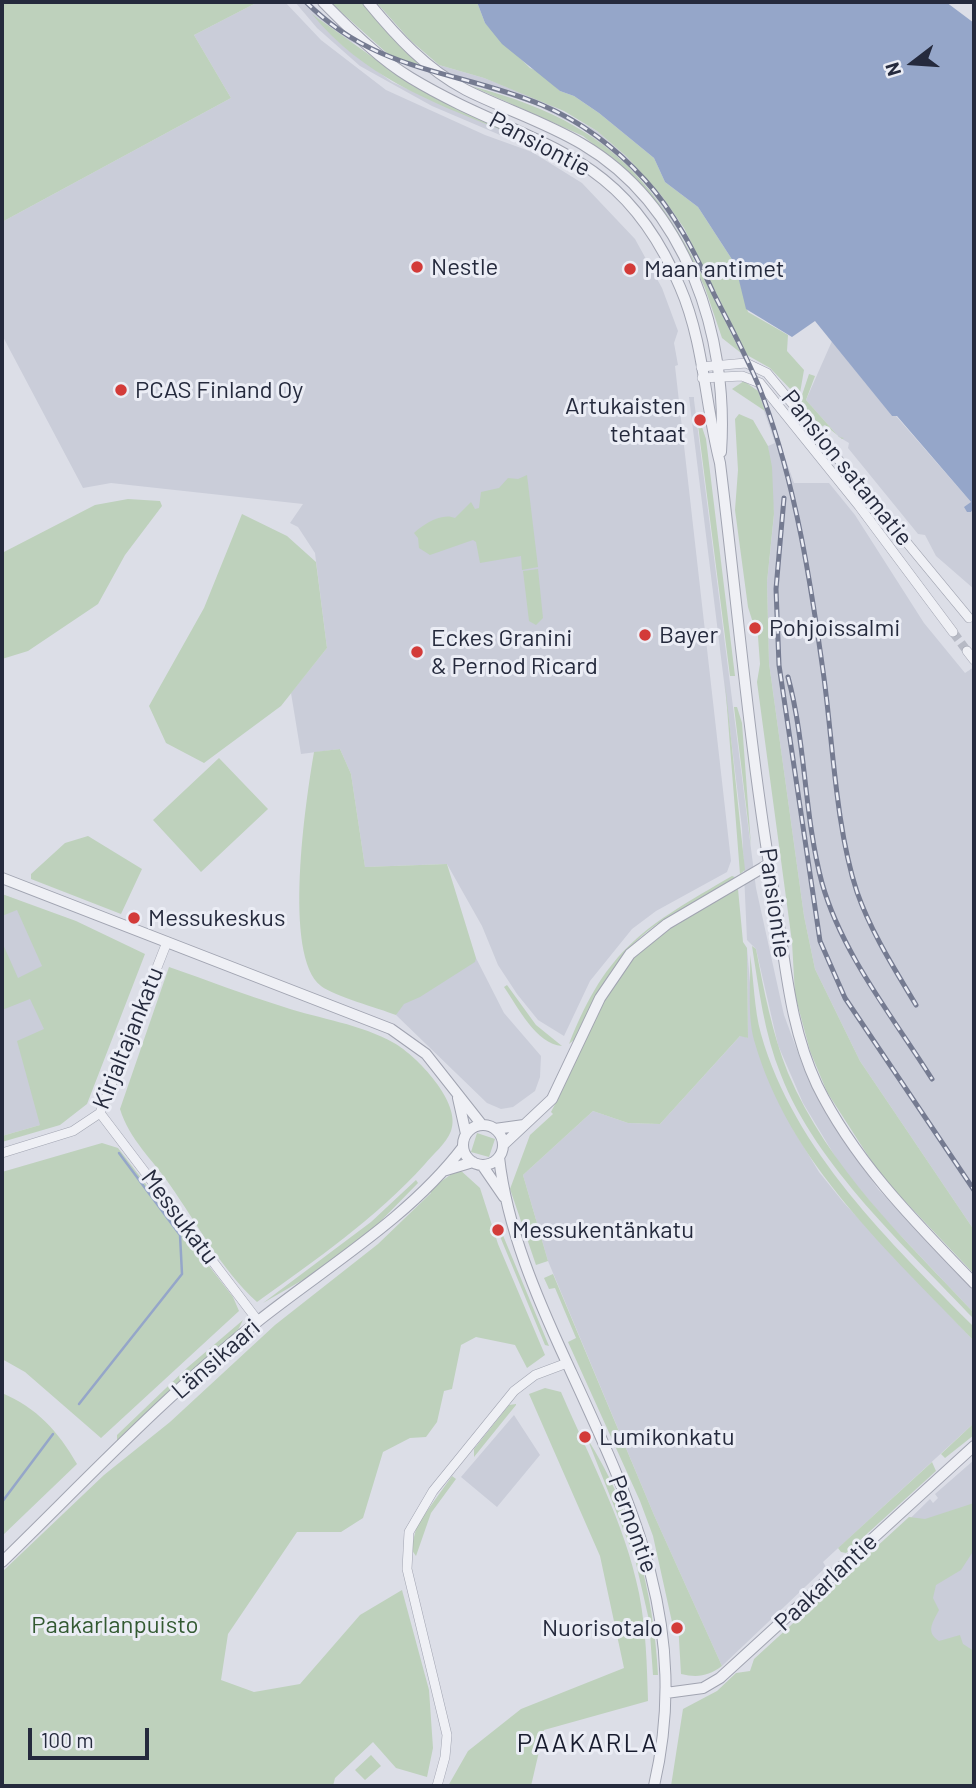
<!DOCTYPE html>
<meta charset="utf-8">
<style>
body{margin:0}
#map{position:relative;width:976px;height:1788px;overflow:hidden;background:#dcdee7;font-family:Barlow,sans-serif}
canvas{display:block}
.frame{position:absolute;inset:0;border:4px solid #252a3d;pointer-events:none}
.north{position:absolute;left:878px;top:28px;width:70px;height:70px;-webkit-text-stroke:5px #ebedf5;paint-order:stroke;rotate:253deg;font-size:19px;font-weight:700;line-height:28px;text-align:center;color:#252a3d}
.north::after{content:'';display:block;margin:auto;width:24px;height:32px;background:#252a3d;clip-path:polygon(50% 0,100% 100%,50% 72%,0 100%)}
.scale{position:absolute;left:28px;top:1728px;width:121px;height:32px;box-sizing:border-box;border:4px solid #252a3d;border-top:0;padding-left:9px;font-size:21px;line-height:24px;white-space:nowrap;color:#252a3d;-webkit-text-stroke:5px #ebedf5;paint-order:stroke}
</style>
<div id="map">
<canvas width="976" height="1788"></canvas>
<div class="frame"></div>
<div class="north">N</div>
<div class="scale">100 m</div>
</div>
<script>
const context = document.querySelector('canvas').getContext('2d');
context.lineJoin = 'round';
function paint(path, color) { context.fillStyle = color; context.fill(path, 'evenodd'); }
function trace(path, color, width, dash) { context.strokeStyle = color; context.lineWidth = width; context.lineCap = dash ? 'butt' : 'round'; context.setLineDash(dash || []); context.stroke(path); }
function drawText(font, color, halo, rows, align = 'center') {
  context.font = font + ' Barlow,sans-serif'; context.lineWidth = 6; context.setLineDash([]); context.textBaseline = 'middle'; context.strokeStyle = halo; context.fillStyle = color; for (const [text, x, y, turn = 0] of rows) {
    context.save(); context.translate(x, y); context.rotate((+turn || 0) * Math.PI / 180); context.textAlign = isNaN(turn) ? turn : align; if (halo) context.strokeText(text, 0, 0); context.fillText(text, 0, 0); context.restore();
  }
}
const built = new Path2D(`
 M 258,2 L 285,2 L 321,40 L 386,90 L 485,135 L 532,152 L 582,183 L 635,239 L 662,288 L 678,331 L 674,343 L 678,365 L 675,366 L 731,861 L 727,872 L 656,911 L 632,929 L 590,981 L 564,1036 L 538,1020 L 517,994 L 498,965 L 482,926 L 447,864 L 365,867 L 351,774 L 340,749 L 301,754 L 291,693 L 327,648 L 315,553 L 298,527 L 290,523 L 303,504 L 111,483 L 83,488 L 2,335 L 2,222 L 231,98 L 194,35 Z
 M 295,2 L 309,2 L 349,36 L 389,55 L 437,71 L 448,73 L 439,65 L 484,78 L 547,103 L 597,131 L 627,157 L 661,195 L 694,245 L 752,364 L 794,483 L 829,483 L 855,515 L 924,623 L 965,673 L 974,667 L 974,1230 L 860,1061 L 815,969 L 804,916 L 769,663 L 767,582 L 774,515 L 768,446 L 775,443 L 753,379 L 689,247 L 647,185 L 624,161 L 579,127 L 534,104 L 381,57 L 348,40 L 315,16 L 342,45 L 392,82 L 501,130 L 500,135 L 432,106 L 360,66 L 317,28 Z
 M 832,341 L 892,416 L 896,416 L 971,502 L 968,505 L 971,509 L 974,507 L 974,589 L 936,556 L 925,535 L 918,534 L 848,448 L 849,443 L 839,437 L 806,400 Z
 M 689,397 L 694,397 L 694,400 L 756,888 L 784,1015 L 804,1069 L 839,1134 L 878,1189 L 970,1286 L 974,1292 L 974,1313 L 883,1217 L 842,1168 L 803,1103 L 778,1045 L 756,949 L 747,940 L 742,828 Z
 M 2,894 L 75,924 L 40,1125 L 2,1136 Z
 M 747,948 L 755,1041 L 793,1129 L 819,1172 L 844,1203 L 974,1341 L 974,1423 L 823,1562 L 826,1567 L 722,1666 L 654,1515 L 548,1261 L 523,1175 L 593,1111 L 628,1123 L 660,1124 L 741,1035 L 748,1038 Z
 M 476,958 L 504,1013 L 541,1056 L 540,1077 L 535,1091 L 513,1107 L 501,1109 L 487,1103 L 396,1015 L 411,981 L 431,964 Z
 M 514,1415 L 540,1455 L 497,1507 L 461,1477 Z
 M 974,1460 L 974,1786 L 873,1555 L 930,1499 L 933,1503 L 938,1498 L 935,1494 Z`);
const green = new Path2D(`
 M 2,2 L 258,2 L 194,35 L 231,98 L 2,222 Z
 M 330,2 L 363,2 L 420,66 L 389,55 Z
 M 376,2 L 477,2 L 485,23 L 530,68 L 540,72 L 560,91 L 574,96 L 599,113 L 654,158 L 665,182 L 698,207 L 735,264 L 748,312 L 788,335 L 787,351 L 804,370 L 800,393 L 796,395 L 770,368 L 747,355 L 684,228 L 661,195 L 627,157 L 597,131 L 564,111 L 484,78 L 439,65 L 410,40 Z
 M 312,14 L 413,86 L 499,126 L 501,130 C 431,102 361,75 312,14 Z
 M 471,86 C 640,130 669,208 741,353 L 722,338 L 705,288 L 686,248 L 659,205 L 634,177 L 583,136 Z
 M 809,374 L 815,376 L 806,400 L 839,437 L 844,438 L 842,439 L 825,425 L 821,427 L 800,401 Z
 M 744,381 L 758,391 L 765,411 L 732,389 Z
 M 739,414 L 753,420 L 768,446 L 772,467 L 774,514 L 767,582 L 769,663 L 804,916 L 815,969 L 860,1061 L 974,1230 L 974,1274 L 881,1176 L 827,1092 L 810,1051 L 795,995 L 792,942 L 757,682 L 760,664 L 757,623 L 753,623 L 748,607 L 735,510 L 738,470 L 735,419 Z
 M 701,424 L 706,439 L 735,676 L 730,676 L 698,425 Z
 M 527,475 L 538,567 L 522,570 L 521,556 L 480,563 L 476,542 L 473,540 L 430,555 L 419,548 L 418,538 L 414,533 C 423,524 443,512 455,518 L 471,502 L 475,509 L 479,508 L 481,492 L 499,488 L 508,478 L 518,479 Z
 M 128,499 L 160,501 L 162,506 L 125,555 L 98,604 L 28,651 L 2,659 L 2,553 L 95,505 Z
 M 242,514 L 287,536 L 316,562 L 327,648 L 281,706 L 204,763 L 166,743 L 149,706 L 204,608 Z
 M 538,569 L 543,618 L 536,625 L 529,621 L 523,571 Z
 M 725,682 L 745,870 L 740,874 Z
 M 734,707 L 737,707 L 742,723 L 751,846 Z
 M 340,749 L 351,774 L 365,867 L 447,864 L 476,958 L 475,962 L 420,997 L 404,1004 L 396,1015 C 378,1008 334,996 321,986 C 282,956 306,799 314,752 Z
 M 219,758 L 268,809 L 201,872 L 153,820 Z
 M 88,836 L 142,869 L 121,914 L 31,879 L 31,874 L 65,843 Z
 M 732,876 L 735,877 C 715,894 688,905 665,919 C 619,947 596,993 574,1040 L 569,1044 C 607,947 646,926 732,876 Z
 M 738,889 L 743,942 L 747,948 L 748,1038 L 740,1036 L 660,1124 L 628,1123 L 593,1111 L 523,1175 L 548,1261 L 536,1265 L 510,1189 L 530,1135 L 553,1114 L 551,1112 C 578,1062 594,1003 631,960 C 659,928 701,909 738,889 Z
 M 2,894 L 76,921 L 145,954 L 87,1104 L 60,1125 L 2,1142 L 2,1136 L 40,1125 L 17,1041 L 44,1029 L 30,999 L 2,1010 L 2,942 L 18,978 L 42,966 L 17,910 L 2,916 Z
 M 752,946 L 756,949 C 764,991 772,1033 788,1073 C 829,1169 904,1238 974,1313 L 974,1319 C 908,1249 816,1166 781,1075 C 764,1033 759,990 752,946 Z
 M 750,955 C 754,980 754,1009 761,1034 C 794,1151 891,1243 974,1327 L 974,1341 C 889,1251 789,1164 754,1040 C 747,1014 751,981 750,955 Z
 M 169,967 C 207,980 245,995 284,1007 C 320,1019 361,1024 394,1043 C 417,1056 462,1103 451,1131 C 446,1144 433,1154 425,1164 C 375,1219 317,1259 257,1302 C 221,1269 198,1225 170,1185 C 153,1160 129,1139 120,1109 Z
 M 507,985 L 536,1025 L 562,1046 C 536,1044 518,1007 504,987 Z
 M 477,1133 L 495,1139 L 489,1157 L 471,1152 Z
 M 102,1143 L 118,1148 L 233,1297 L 239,1311 L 101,1438 L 25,1372 L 2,1359 L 2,1172 Z
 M 459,1169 L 480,1188 L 498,1244 L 545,1355 L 527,1368 L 515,1345 L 476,1337 L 461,1345 L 453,1384 L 452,1389 L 444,1391 L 437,1422 L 426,1437 L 410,1438 L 383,1452 L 363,1518 L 341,1532 L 297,1532 L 228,1634 L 221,1680 L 254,1692 L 300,1684 L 360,1615 L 402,1590 L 429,1690 L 433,1748 L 427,1777 L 396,1768 L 373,1742 L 335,1778 L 333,1786 L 3,1786 L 2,1572 L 104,1475 L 170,1422 L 275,1325 L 378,1244 L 431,1193 L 430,1189 Z
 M 416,1180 L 418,1183 L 374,1228 L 325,1267 L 263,1303 L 371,1222 Z
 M 502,1233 L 549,1346 L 545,1345 L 499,1234 Z
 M 553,1274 L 654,1515 L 722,1666 C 708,1676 698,1678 681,1674 L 678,1622 L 672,1622 L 653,1536 L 640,1501 L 568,1342 L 576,1338 L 555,1288 L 549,1289 L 544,1278 Z
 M 243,1320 L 237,1332 L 117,1441 L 117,1435 L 188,1367 Z
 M 545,1388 L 561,1392 C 589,1457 625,1523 639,1593 C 646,1629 647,1665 648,1701 L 544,1730 L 531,1786 L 448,1786 L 468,1751 L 521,1709 L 624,1668 L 600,1556 L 529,1394 Z
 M 2,1393 C 37,1408 58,1431 77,1464 L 2,1536 Z
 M 516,1404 L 516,1405 L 474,1457 L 474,1449 L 509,1405 Z
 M 974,1423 L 974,1435 L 945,1458 L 941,1454 Z
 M 587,1438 C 632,1509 654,1592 658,1675 L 653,1675 L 649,1620 L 635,1559 Z
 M 932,1462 L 936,1471 L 846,1553 L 841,1552 L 838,1548 Z
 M 452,1476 L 456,1479 L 431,1513 L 416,1556 L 411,1549 L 417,1525 Z
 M 974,1503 L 974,1550 L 961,1570 L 936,1585 L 933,1598 L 939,1610 C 933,1622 925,1632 939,1641 L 960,1635 L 963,1644 L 974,1651 L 974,1786 L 671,1786 L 683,1709 L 717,1691 L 736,1673 L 750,1671 L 754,1659 L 909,1517 L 925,1519 Z
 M 371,1755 L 381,1766 L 365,1780 L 355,1770 Z`);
const water = new Path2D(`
 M 477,2 L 946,2 L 974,23 L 974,507 L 971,512 L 967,512 L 964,507 L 971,502 L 897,416 L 892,416 L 815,321 L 792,337 L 746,309 L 735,264 L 698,207 L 665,182 L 654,158 L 599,113 L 574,96 L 560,91 L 502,44 L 485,23 Z`);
const stream = new Path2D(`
 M 79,1404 L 182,1274 L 180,1235 L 119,1153
 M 2,1502 L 53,1434`);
const minorTunnel = new Path2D(`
 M 953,632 L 967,651`);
const minor = new Path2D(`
 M 701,367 L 746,363 L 767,373 L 969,618
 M 702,378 L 742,376 L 760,383 L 859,506 L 953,632
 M 967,651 L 974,660
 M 100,1113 L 258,1321
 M 2,1153 L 73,1131 L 100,1113 L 167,942
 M 437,1786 L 445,1757 L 447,1735 L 407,1569 L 409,1532 L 433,1491 L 514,1391 L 535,1375 L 567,1363`);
const tertiary = new Path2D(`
 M 323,2 C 350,29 378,58 411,78 C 527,148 620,143 680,287 C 704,342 705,405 720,463 C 738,609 750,756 775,900 C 786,964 789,1025 817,1085 C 855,1162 915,1222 974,1283
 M 368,2 C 396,36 426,69 466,90 C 504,109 545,122 582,144 C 687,206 729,336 721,452
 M 2,878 L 391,1029 L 426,1054 L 482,1125
 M 458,1098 L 466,1134
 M463 1145a20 20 0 1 1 40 0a20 20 0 1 1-40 0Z
 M 495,1129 L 524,1125
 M 503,1145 L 552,1099 L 600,998 L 630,954 L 667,924 L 769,864
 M 499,1157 C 507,1229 537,1298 567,1363 C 633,1506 691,1626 654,1786
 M 482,1165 L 504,1197
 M 443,1171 L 473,1162
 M 2,1562 C 85,1481 166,1395 257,1322 C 326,1267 409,1218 463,1147
 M 666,1693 L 703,1688 L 720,1678 L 974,1446`);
const rail = new Path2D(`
 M 306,2 C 378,74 456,69 542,105 C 582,122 616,148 645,180 C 675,213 695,253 714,294 C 731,328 750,362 763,397 C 796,486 811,584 824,678 C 833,745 836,828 857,892 C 871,932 894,968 916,1005
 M 784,498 L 776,589 L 779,665 L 820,941 L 845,998 L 974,1190
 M 788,677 C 806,744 804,816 822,883 C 842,954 893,1017 932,1079`);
const markers = [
 [417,267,7,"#d33b39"],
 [630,269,7,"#d33b39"],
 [121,390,7,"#d33b39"],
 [700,420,7,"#d33b39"],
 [755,628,7,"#d33b39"],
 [645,635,7,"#d33b39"],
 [417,652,7,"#d33b39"],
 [134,918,7,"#d33b39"],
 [498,1230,7,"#d33b39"],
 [585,1437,7,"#d33b39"],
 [677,1628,7,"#d33b39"]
];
const streetNames = [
 ["Pansiontie",540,144,28],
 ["Pansion satamatie",847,468,51],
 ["Pansiontie",775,903,82],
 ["Kirjaltajankatu",128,1038,-68],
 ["Messukatu",180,1217,53],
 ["Länsikaari",216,1359,-41],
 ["Pernontie",633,1524,70],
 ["Paakarlantie",826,1582,-43]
];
const poiNames = [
 ["Nestle",431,267],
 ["Maan antimet",644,269],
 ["PCAS Finland Oy",135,390],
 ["Artukaisten",686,406,"right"],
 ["tehtaat",686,434,"right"],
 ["Pohjoissalmi",769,628],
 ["Bayer",659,635],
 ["Eckes Granini",431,638],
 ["& Pernod Ricard",431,666],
 ["Messukeskus",148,918],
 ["Messukentänkatu",512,1230],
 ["Lumikonkatu",599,1437],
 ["Nuorisotalo",663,1628,"right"]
];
const parkNames = [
 ["Paakarlanpuisto",115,1625]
];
const neighbourhoodNames = [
 ["PAAKARLA",588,1743]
];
paint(built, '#cacdd9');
paint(green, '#bed1bc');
paint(water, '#95a6c9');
trace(stream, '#95a6c9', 2.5);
trace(minorTunnel, '#b7bac5', 9, [9, 4.5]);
trace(minor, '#a1a4b1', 10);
trace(tertiary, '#a1a4b1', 12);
trace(minor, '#eff0f5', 9);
trace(tertiary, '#eff0f5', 10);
trace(rail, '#757b91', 5);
trace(rail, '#ebedf5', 2.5, [8]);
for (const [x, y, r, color] of markers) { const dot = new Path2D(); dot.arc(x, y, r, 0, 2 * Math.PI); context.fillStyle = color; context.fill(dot); trace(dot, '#ebedf5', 2.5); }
drawText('24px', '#252a3d', '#ebedf5', streetNames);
drawText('24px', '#252a3d', '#ebedf5', poiNames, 'left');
drawText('24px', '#335a32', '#ebedf5', parkNames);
context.letterSpacing = '2px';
drawText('26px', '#181c2e', '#ebedf5', neighbourhoodNames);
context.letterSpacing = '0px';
</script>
